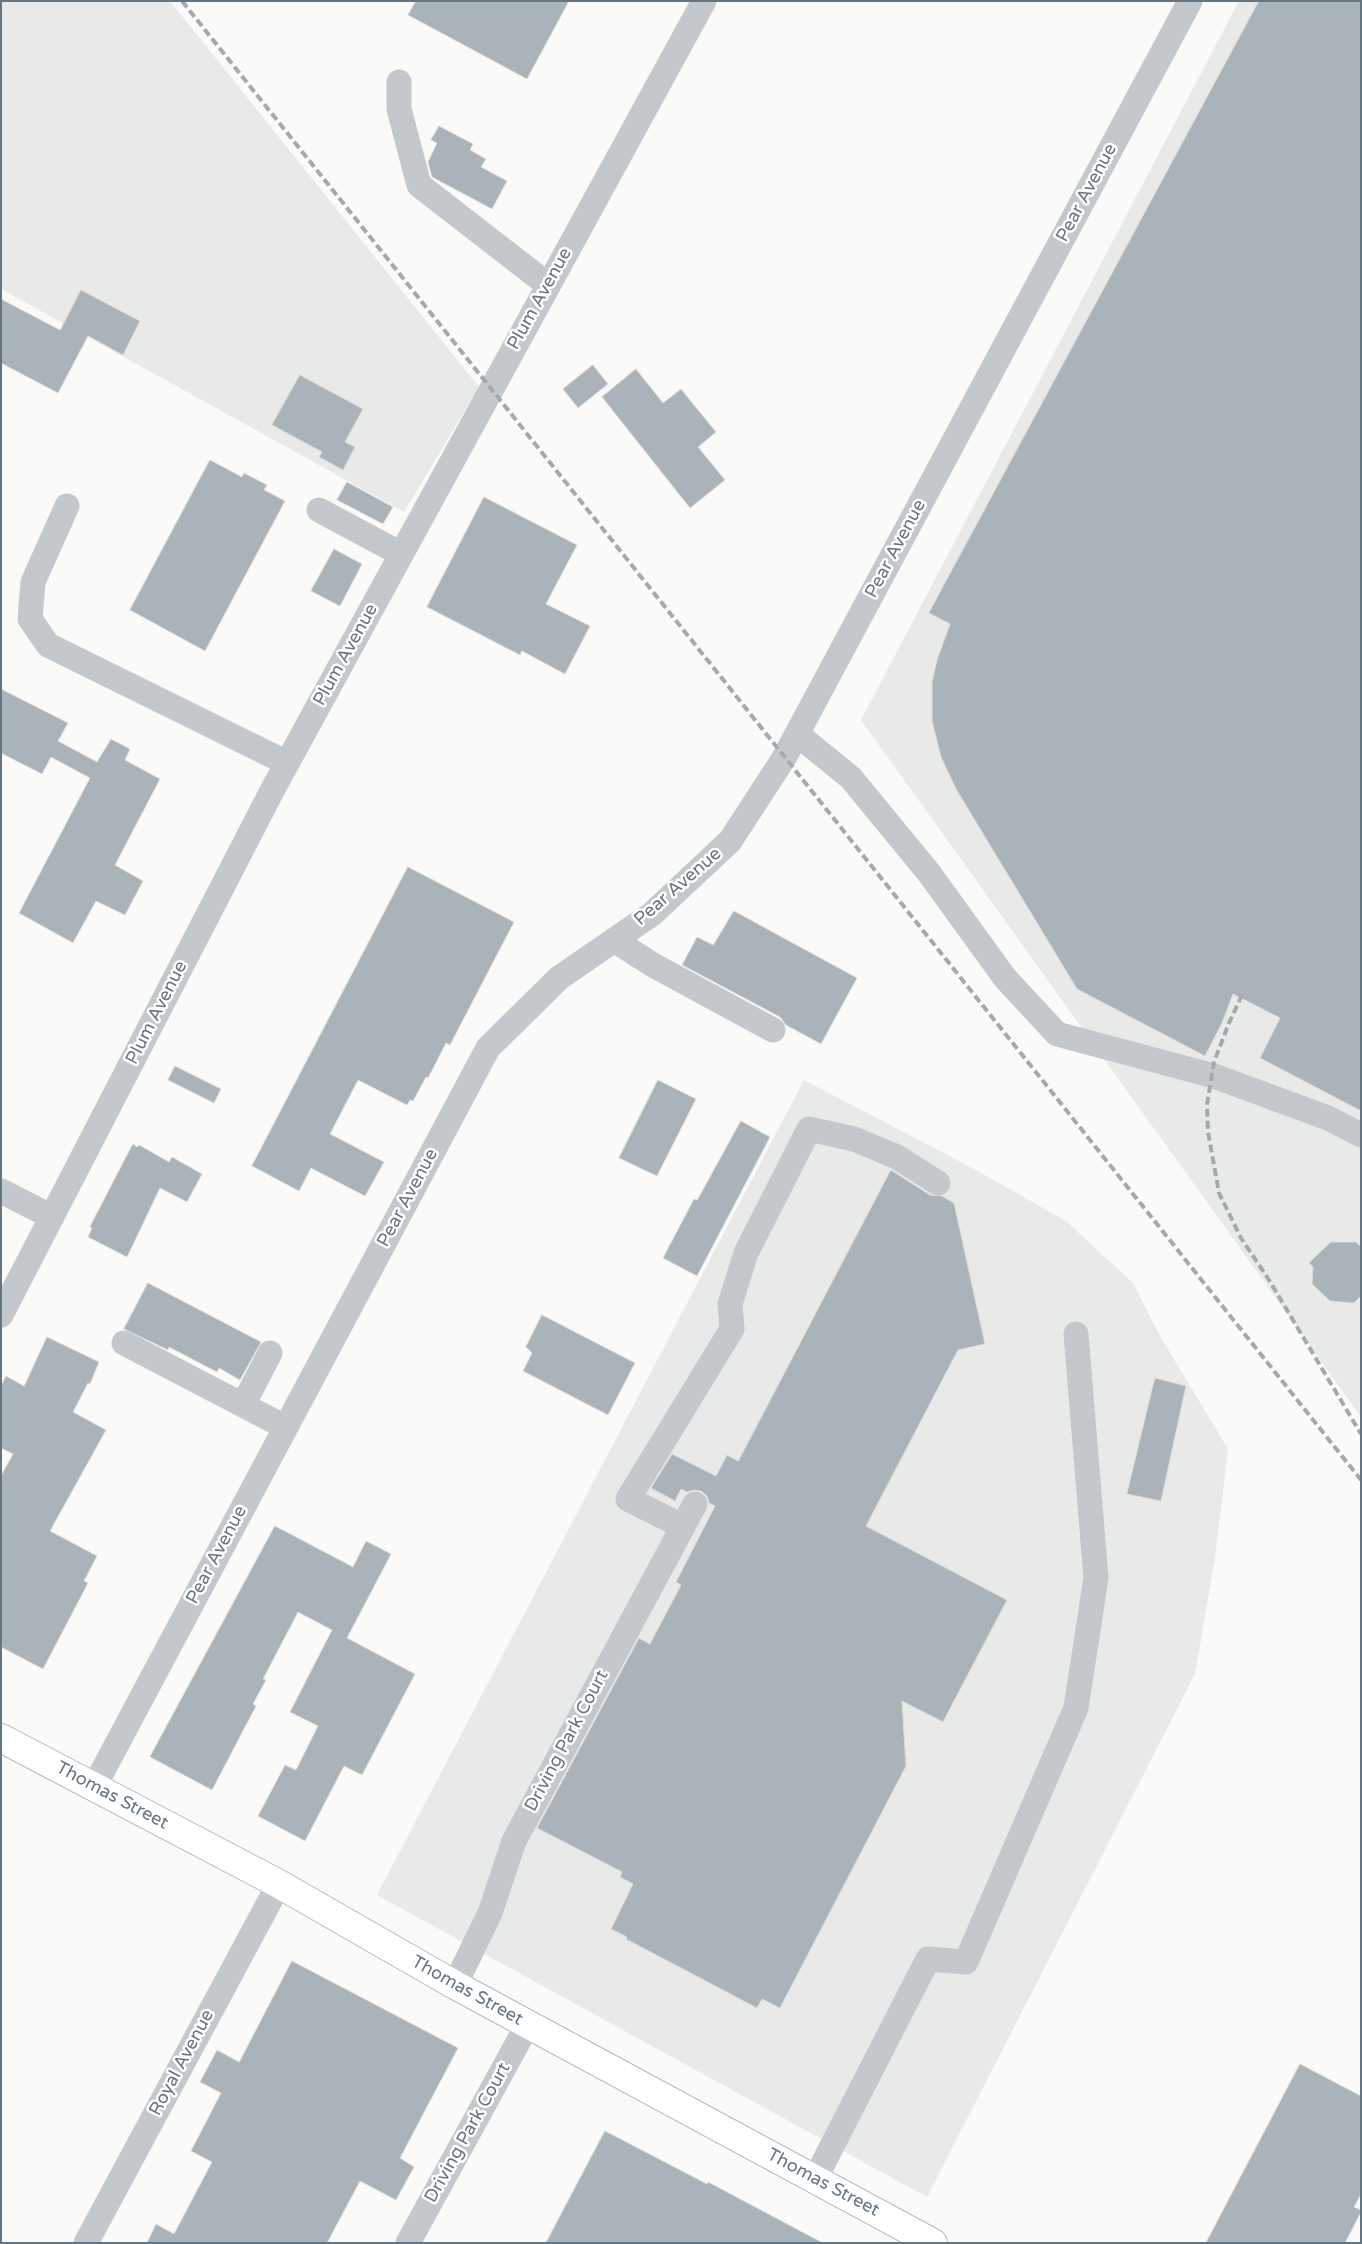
<!DOCTYPE html>
<style>
body{margin:0}
#map{position:relative;width:1362px;height:2244px;overflow:hidden;background:#fafaf8;font-family:"Varela Round",sans-serif}
canvas{display:block}
.frame{position:absolute;inset:0;border:2px solid #657683;pointer-events:none}
</style>
<div id="map">
<canvas width="1362" height="2244"></canvas>
<div class="frame"></div>
</div>
<script>
const context = document.querySelector('canvas').getContext('2d');
context.lineJoin = 'round';
function paint(path, color) { context.fillStyle = color; context.fill(path, 'evenodd'); }
function trace(path, color, width, dash) { context.strokeStyle = color; context.lineWidth = width; context.lineCap = dash ? 'butt' : 'round'; context.setLineDash(dash || []); context.stroke(path); }
function drawText(font, color, halo, rows, align = 'center') {
  context.font = font + ' "Varela Round",sans-serif'; context.lineWidth = 5; context.setLineDash([]); context.textBaseline = 'middle'; context.strokeStyle = halo; context.fillStyle = color; for (const [text, x, y, turn = 0] of rows) {
    context.save(); context.translate(x, y); context.rotate((+turn || 0) * Math.PI / 180); context.textAlign = isNaN(turn) ? turn : align; if (halo) context.strokeText(text, 0, 0); context.fillText(text, 0, 0); context.restore();
  }
}
const built = new Path2D(`
 M 1,1 L 170,1 L 479,387 L 404,512 L 1,289 Z
 M 1239,1 L 1361,1 L 1361,1417 L 861,720 Z
 M 804,1080 L 974,1169 L 1066,1221 L 1133,1283 L 1160,1336 L 1228,1449 L 1215,1558 L 1195,1674 L 927,2197 L 377,1895 Z`);
const building = new Path2D(`
 M 416,1 L 569,1 L 527,79 L 408,15 Z
 M 1259,1 L 1361,1 L 1361,1111 L 1260,1058 L 1280,1018 L 1233,994 L 1222,1023 L 1205,1056 L 1077,989 L 956,789 L 941,757 L 932,721 L 932,682 L 937,660 L 950,624 L 929,613 Z
 M 439,126 L 473,144 L 470,150 L 486,159 L 481,167 L 507,181 L 492,209 L 432,177 L 428,162 L 437,143 L 431,140 Z
 M 81,290 L 140,321 L 123,355 L 88,336 L 58,393 L 1,363 L 1,299 L 60,330 Z
 M 593,365 L 608,384 L 578,408 L 563,389 Z
 M 636,369 L 663,403 L 681,389 L 716,432 L 698,447 L 725,480 L 690,508 L 602,397 Z
 M 300,375 L 363,409 L 345,442 L 355,447 L 343,470 L 319,457 L 322,452 L 272,425 Z
 M 210,460 L 242,477 L 244,473 L 267,485 L 264,490 L 285,501 L 205,651 L 130,610 Z
 M 347,482 L 393,507 L 383,524 L 337,500 Z
 M 484,497 L 577,545 L 546,604 L 590,626 L 565,674 L 522,651 L 520,655 L 427,607 Z
 M 334,549 L 362,564 L 340,606 L 311,591 Z
 M 1,689 L 68,723 L 58,741 L 97,762 L 111,739 L 130,749 L 125,760 L 160,779 L 115,865 L 143,881 L 125,915 L 96,901 L 73,943 L 19,913 L 90,778 L 51,757 L 42,774 L 1,753 Z
 M 408,867 L 514,922 L 450,1045 L 446,1043 L 428,1078 L 426,1077 L 413,1101 L 410,1100 L 407,1105 L 358,1080 L 330,1134 L 384,1162 L 365,1196 L 311,1168 L 299,1191 L 252,1166 Z
 M 734,911 L 857,978 L 821,1044 L 786,1025 L 780,1017 L 682,965 L 697,937 L 713,945 Z
 M 175,1066 L 221,1089 L 214,1103 L 168,1080 Z
 M 658,1080 L 696,1099 L 657,1176 L 619,1158 Z
 M 741,1121 L 770,1137 L 697,1276 L 663,1258 L 694,1199 L 697,1200 Z
 M 133,1144 L 137,1147 L 139,1145 L 169,1162 L 172,1157 L 202,1174 L 187,1202 L 160,1188 L 127,1257 L 88,1237 L 92,1228 L 90,1227 Z
 M 891,1170 L 930,1195 L 942,1196 L 954,1203 L 985,1344 L 958,1350 L 866,1526 L 1007,1600 L 943,1722 L 902,1701 L 906,1766 L 780,2008 L 762,1999 L 757,2008 L 626,1939 L 627,1937 L 611,1929 L 633,1884 L 620,1877 L 622,1872 L 537,1828 L 639,1638 L 650,1644 L 681,1585 L 676,1582 L 715,1506 L 709,1503 L 707,1496 L 701,1491 L 694,1490 L 687,1492 L 681,1489 L 675,1501 L 651,1488 L 672,1454 L 716,1476 L 727,1455 L 738,1461 Z
 M 1331,1242 L 1356,1242 L 1361,1247 L 1361,1296 L 1354,1303 L 1330,1301 L 1312,1284 L 1313,1267 L 1309,1263 Z
 M 148,1283 L 261,1342 L 240,1380 L 219,1368 L 217,1372 L 169,1347 L 168,1350 L 124,1329 Z
 M 542,1315 L 635,1363 L 608,1415 L 523,1371 L 532,1353 L 526,1347 Z
 M 47,1337 L 99,1362 L 90,1384 L 88,1383 L 73,1412 L 106,1430 L 50,1531 L 97,1556 L 84,1581 L 88,1583 L 43,1669 L 1,1647 L 1,1476 L 13,1454 L 1,1448 L 1,1386 L 6,1376 L 24,1386 Z
 M 1155,1378 L 1186,1386 L 1161,1501 L 1127,1494 Z
 M 275,1526 L 353,1567 L 366,1541 L 391,1554 L 347,1638 L 415,1674 L 362,1775 L 344,1766 L 305,1841 L 258,1816 L 285,1765 L 296,1770 L 318,1726 L 290,1712 L 332,1630 L 298,1612 L 263,1679 L 266,1680 L 253,1704 L 256,1706 L 212,1790 L 150,1757 Z
 M 292,1961 L 458,2048 L 400,2158 L 414,2167 L 396,2200 L 360,2181 L 327,2243 L 147,2243 L 156,2224 L 174,2234 L 212,2162 L 191,2151 L 221,2093 L 200,2082 L 217,2050 L 239,2062 Z
 M 1300,2064 L 1361,2096 L 1361,2194 L 1354,2207 L 1361,2210 L 1361,2212 L 1345,2243 L 1206,2243 Z
 M 605,2131 L 707,2184 L 708,2182 L 823,2243 L 546,2243 Z`);
const minor = new Path2D(`
 M 399,82 L 399,109 L 419,185 L 548,285
 M 67,506 L 33,582 L 30,619 L 48,645 L 287,763
 M 319,510 L 401,554
 M 797,734 L 851,778 L 929,873 L 1005,978 L 1057,1034 L 1214,1076 L 1328,1118 L 1361,1135
 M 614,940 L 653,965 L 773,1030
 M 1,1191 L 52,1217
 M 1,1315 L 274,787 L 704,1
 M 124,1343 L 285,1427
 M 243,1405 L 270,1353
 M 682,1526 L 628,1499 L 732,1329 L 730,1304 L 746,1253 L 809,1129 L 854,1139 L 897,1157 L 938,1183
 M 94,1787 L 488,1048 L 559,978 L 652,914 L 730,841 L 784,758 L 1190,1
 M 455,1985 L 490,1913 L 514,1841 L 695,1504
 M 815,2179 L 928,1959 L 966,1962 L 1076,1708 L 1096,1578 L 1076,1334
 M 86,2243 L 279,1884
 M 408,2243 L 528,2024`);
const major = new Path2D(`
 M 1,1738 L 279,1884 L 455,1985 L 933,2243`);
const rail = new Path2D(`
 M 182,1 L 1361,1480
 M 1242,995 L 1229,1023 L 1214,1062 L 1207,1105 L 1208,1132 L 1219,1193 L 1241,1238 L 1269,1280 L 1361,1434`);
const streetNames = [
 ["Pear Avenue",1087,193,-62],
 ["Plum Avenue",540,299,-61],
 ["Pear Avenue",896,549,-62],
 ["Plum Avenue",346,655,-61],
 ["Pear Avenue",678,887,-41],
 ["Plum Avenue",157,1013,-63],
 ["Pear Avenue",408,1198,-62],
 ["Pear Avenue",217,1555,-62],
 ["Driving Park Court",567,1741,-62],
 ["Thomas Street",112,1796,28],
 ["Thomas Street",467,1991,29],
 ["Royal Avenue",182,2063,-62],
 ["Driving Park Court",468,2133,-61],
 ["Thomas Street",823,2183,28]
];
paint(built, '#e8e9e9');
paint(building, '#aab3b9');
trace(building, '#dcdcda', 1);
trace(major, '#b5babe', 30);
trace(minor, '#c3c8cc', 25);
trace(major, '#fff', 28);
trace(rail, '#a2aab0', 4, [8, 4]);
drawText('18px', '#657683', '#fff', streetNames);
</script>
